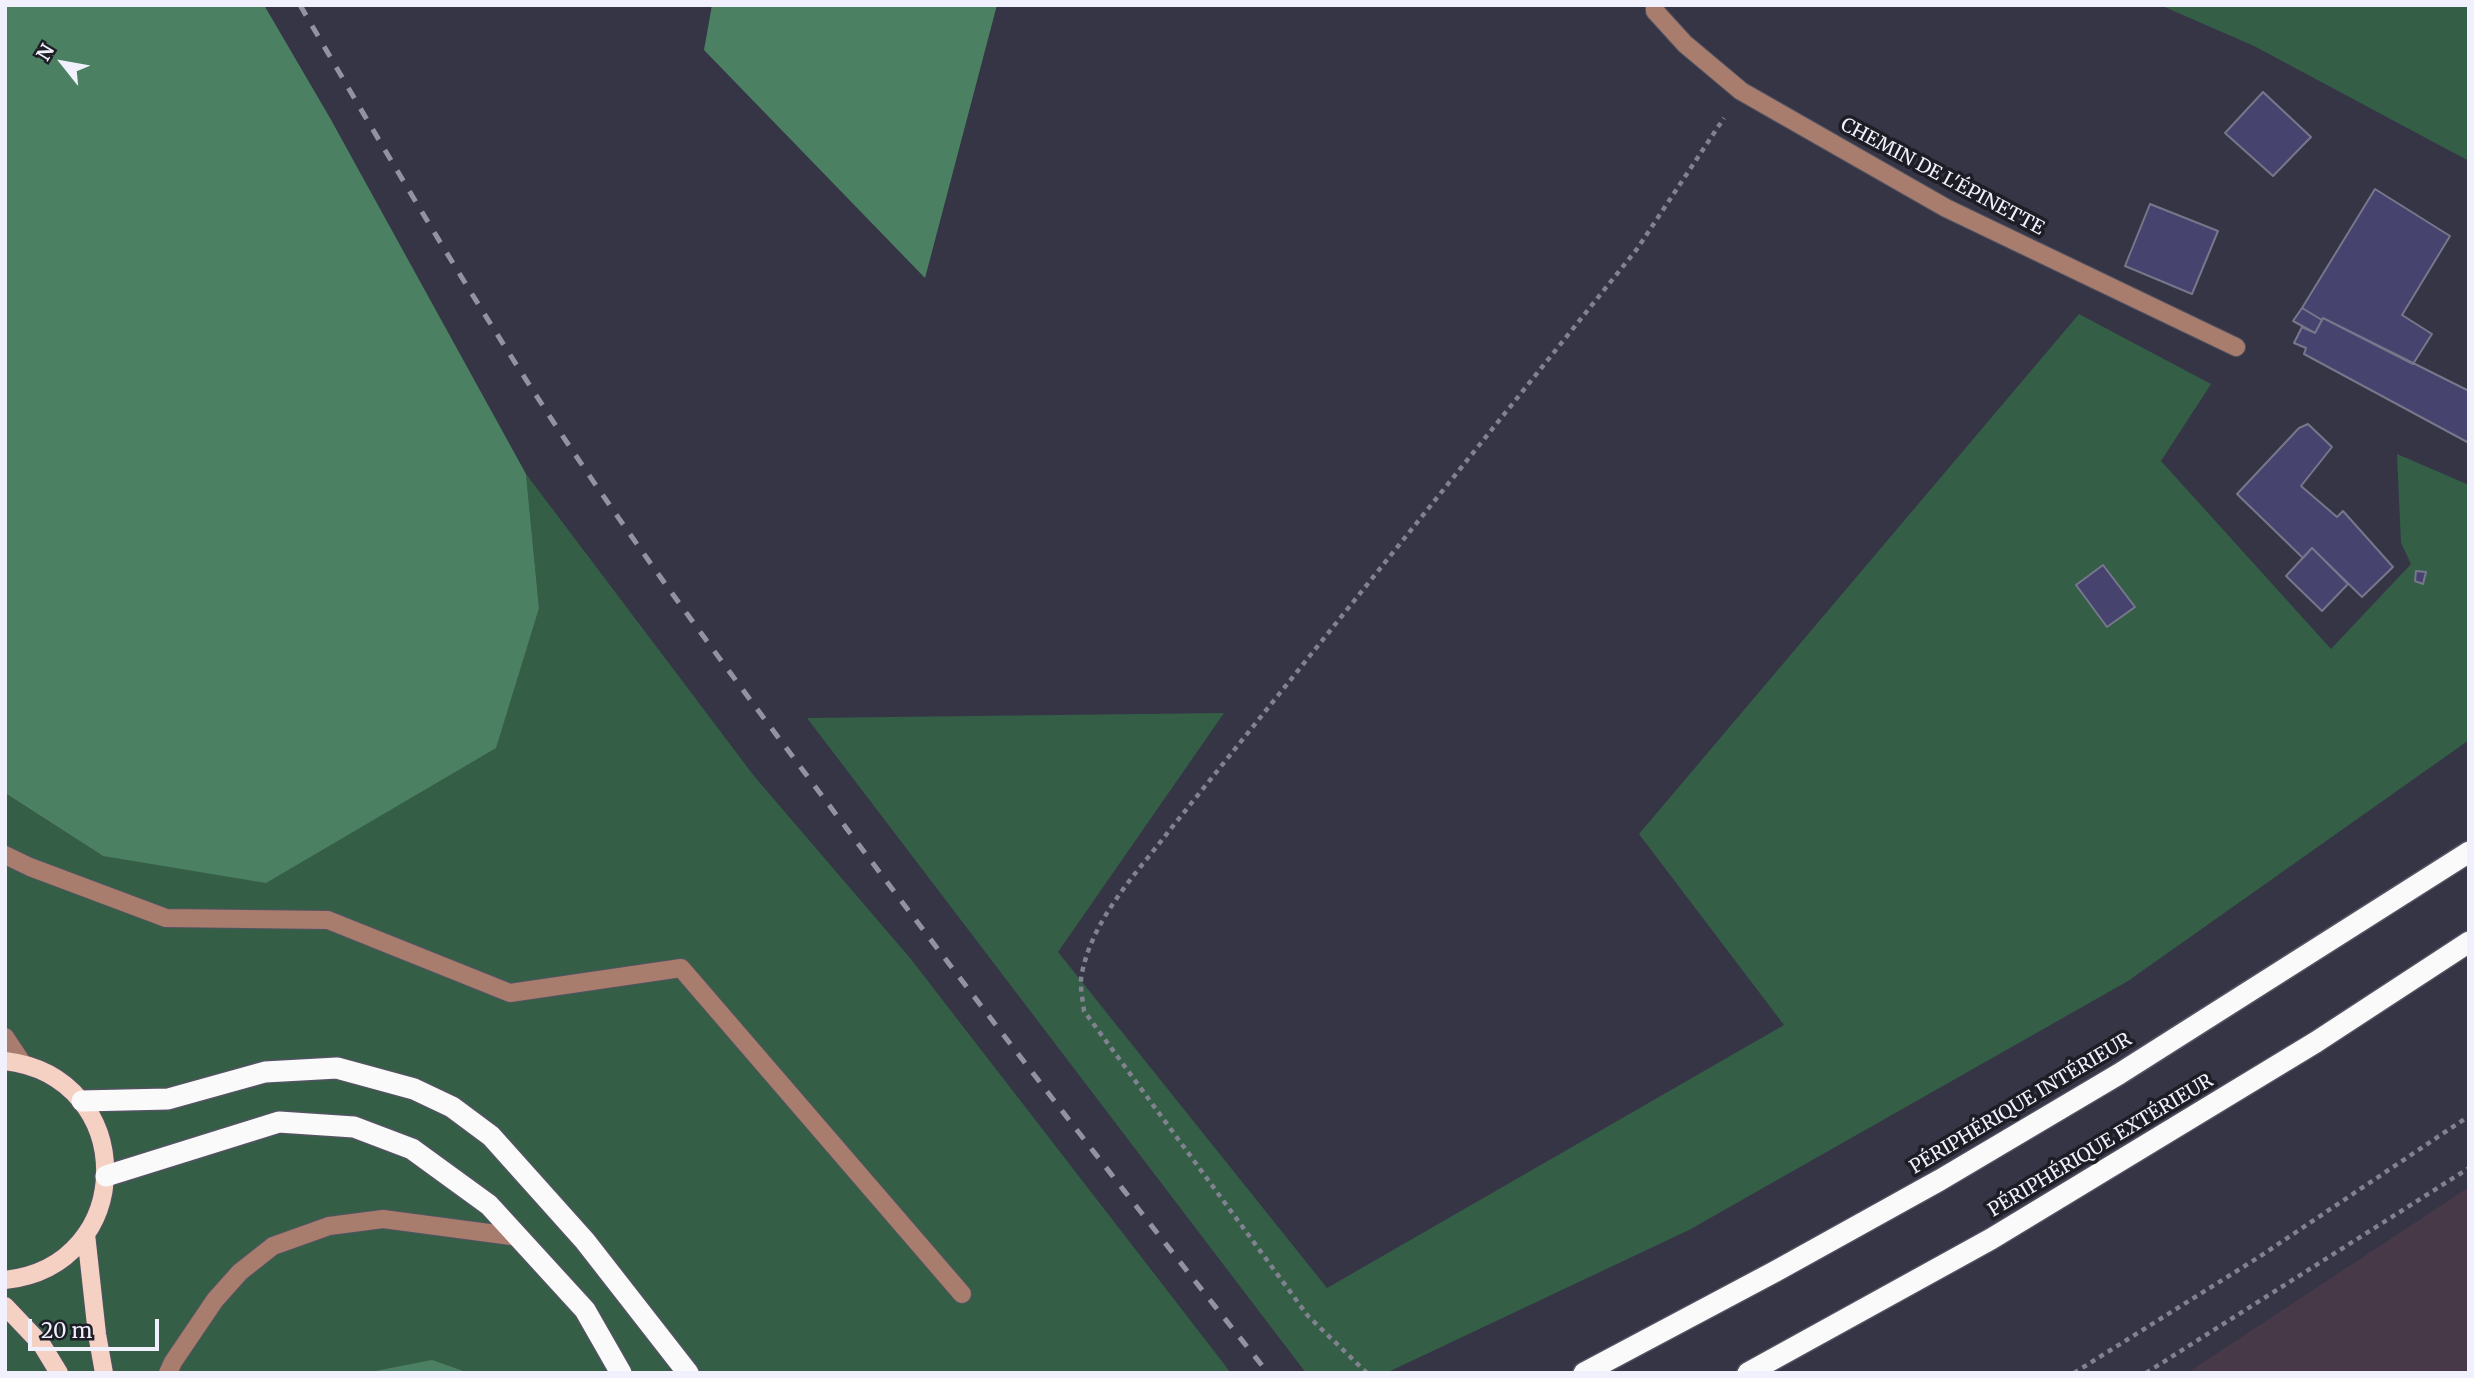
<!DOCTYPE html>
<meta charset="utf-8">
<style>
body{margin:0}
#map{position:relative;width:2474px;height:1378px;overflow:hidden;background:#353546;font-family:Merriweather,serif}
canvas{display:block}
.frame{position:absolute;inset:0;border:7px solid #f0f1fc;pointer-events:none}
.north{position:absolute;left:28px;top:28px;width:70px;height:70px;-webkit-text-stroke:5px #1d1d25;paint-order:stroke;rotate:301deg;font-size:19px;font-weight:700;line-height:28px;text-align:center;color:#f0f1fc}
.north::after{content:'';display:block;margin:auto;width:24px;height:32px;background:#f0f1fc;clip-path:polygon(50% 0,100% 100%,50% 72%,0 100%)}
.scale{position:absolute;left:28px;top:1319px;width:131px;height:32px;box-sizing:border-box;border:4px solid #f0f1fc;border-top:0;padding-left:9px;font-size:21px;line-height:24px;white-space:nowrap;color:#f0f1fc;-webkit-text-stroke:5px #1d1d25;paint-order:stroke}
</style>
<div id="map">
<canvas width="2474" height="1378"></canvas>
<div class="frame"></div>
<div class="north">N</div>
<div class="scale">20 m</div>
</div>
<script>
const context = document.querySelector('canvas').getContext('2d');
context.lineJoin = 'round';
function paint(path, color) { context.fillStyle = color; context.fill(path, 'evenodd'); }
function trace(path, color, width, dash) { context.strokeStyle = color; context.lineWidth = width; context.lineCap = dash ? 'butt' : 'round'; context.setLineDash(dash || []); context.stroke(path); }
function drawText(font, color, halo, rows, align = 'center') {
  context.font = font + ' Merriweather,serif'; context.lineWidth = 7; context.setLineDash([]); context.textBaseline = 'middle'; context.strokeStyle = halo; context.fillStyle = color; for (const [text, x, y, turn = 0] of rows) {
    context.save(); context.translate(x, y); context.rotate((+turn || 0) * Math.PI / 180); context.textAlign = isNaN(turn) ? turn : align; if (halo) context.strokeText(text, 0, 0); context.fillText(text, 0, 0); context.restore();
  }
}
const industrial = new Path2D(`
 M 2469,1187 L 2469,1373 L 2187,1373 Z`);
const green = new Path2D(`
 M 2160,5 L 2469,5 L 2469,161 L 2254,46 Z
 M 2079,314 L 2211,384 L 2161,461 L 2331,649 L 2411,564 L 2401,543 L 2397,454 L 2469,485 L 2469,740 L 2128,981 L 1689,1230 L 1386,1373 L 1306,1373 L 807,718 L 1224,713 L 1058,952 L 1327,1288 L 1784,1025 L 1639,834 Z
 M 526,474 L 754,776 L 910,958 L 1231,1373 L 5,1373 L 5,793 L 103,856 L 539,608 Z`);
const forest = new Path2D(`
 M 5,5 L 264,5 L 330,118 L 526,474 L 539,608 L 496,748 L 266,883 L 103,856 L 5,793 Z
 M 712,5 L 997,5 L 925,278 L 704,50 Z
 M 432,1360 L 469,1373 L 365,1373 Z`);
const building = new Path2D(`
 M 2263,92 L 2311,137 L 2273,176 L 2225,133 Z
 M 2375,189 L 2450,236 L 2402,315 L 2432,334 L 2413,364 L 2323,318 L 2322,320 L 2302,308 Z
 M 2150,204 L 2218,231 L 2192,294 L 2125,266 Z
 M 2302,308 L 2322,320 L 2315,333 L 2293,321 Z
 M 2323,318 L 2469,391 L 2469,443 L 2304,354 L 2306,348 L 2294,343 L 2302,327 L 2315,333 Z
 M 2308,424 L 2332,447 L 2301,486 L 2337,517 L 2343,511 L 2393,567 L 2362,597 L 2312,548 L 2303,558 L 2237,494 L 2299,428 Z
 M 2312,548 L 2348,584 L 2322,611 L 2286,576 Z
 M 2103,565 L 2135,607 L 2107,627 L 2076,585 Z
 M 2416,571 L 2426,572 L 2423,584 L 2415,581 Z`);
const path = new Path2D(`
 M 1367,1373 L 1308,1316 L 1084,1011 C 1083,1000 1079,985 1082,973 C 1093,918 1136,874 1169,831 L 1637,249 L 1724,118
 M 2074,1373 L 2259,1257 L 2469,1116
 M 2146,1373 L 2469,1168`);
const minor = new Path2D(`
 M 1655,5 L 1655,11 L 1685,44 L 1741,91 L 1946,208 L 2236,347
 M 5,855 L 30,867 L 166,918 L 328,920 L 510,993 L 681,968 L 962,1294
 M 5,1037 L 23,1064
 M 168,1373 L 173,1362 L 215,1300 L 240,1272 L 273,1246 L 329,1226 L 383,1219 L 519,1237`);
const major = new Path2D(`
 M 5,1061 C 139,1077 138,1266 5,1280
 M 86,1234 L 97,1334 L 104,1373
 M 5,1306 L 42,1345 L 59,1373`);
const highway = new Path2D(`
 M 82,1101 L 168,1099 L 265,1072 L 337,1068 L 414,1089 L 452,1107 L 491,1136 L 585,1241 L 688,1373
 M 106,1176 L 279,1122 L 354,1127 L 412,1149 L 489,1205 L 585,1310 L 621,1373
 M 1584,1373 L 1776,1271 L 1940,1180 L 2119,1074 L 2469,852
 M 1748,1373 L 1991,1239 L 2316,1042 L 2469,942`);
const rail = new Path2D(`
 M 300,5 C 386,153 473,301 568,444 C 657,577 754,705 850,833 C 987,1015 1126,1195 1268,1373`);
const streetNames = [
 ["CHEMIN DE L'ÉPINETTE",1942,177,28],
 ["PÉRIPHÉRIQUE INTÉRIEUR",2021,1104,-31],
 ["PÉRIPHÉRIQUE EXTÉRIEUR",2101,1146,-31]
];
paint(industrial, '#473947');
paint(green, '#355e47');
paint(forest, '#4c8063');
paint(building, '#46436f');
trace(building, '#77778b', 2);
trace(minor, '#535363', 20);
trace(major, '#535363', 20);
trace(highway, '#535363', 24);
trace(path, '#818290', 4.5, [5, 5]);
trace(minor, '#a87d6d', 18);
trace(major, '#f5d1c4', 18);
trace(highway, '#fafafa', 21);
trace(rail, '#9292a0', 5, [12, 12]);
drawText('19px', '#f0f1fc', '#1d1d25', streetNames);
</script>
